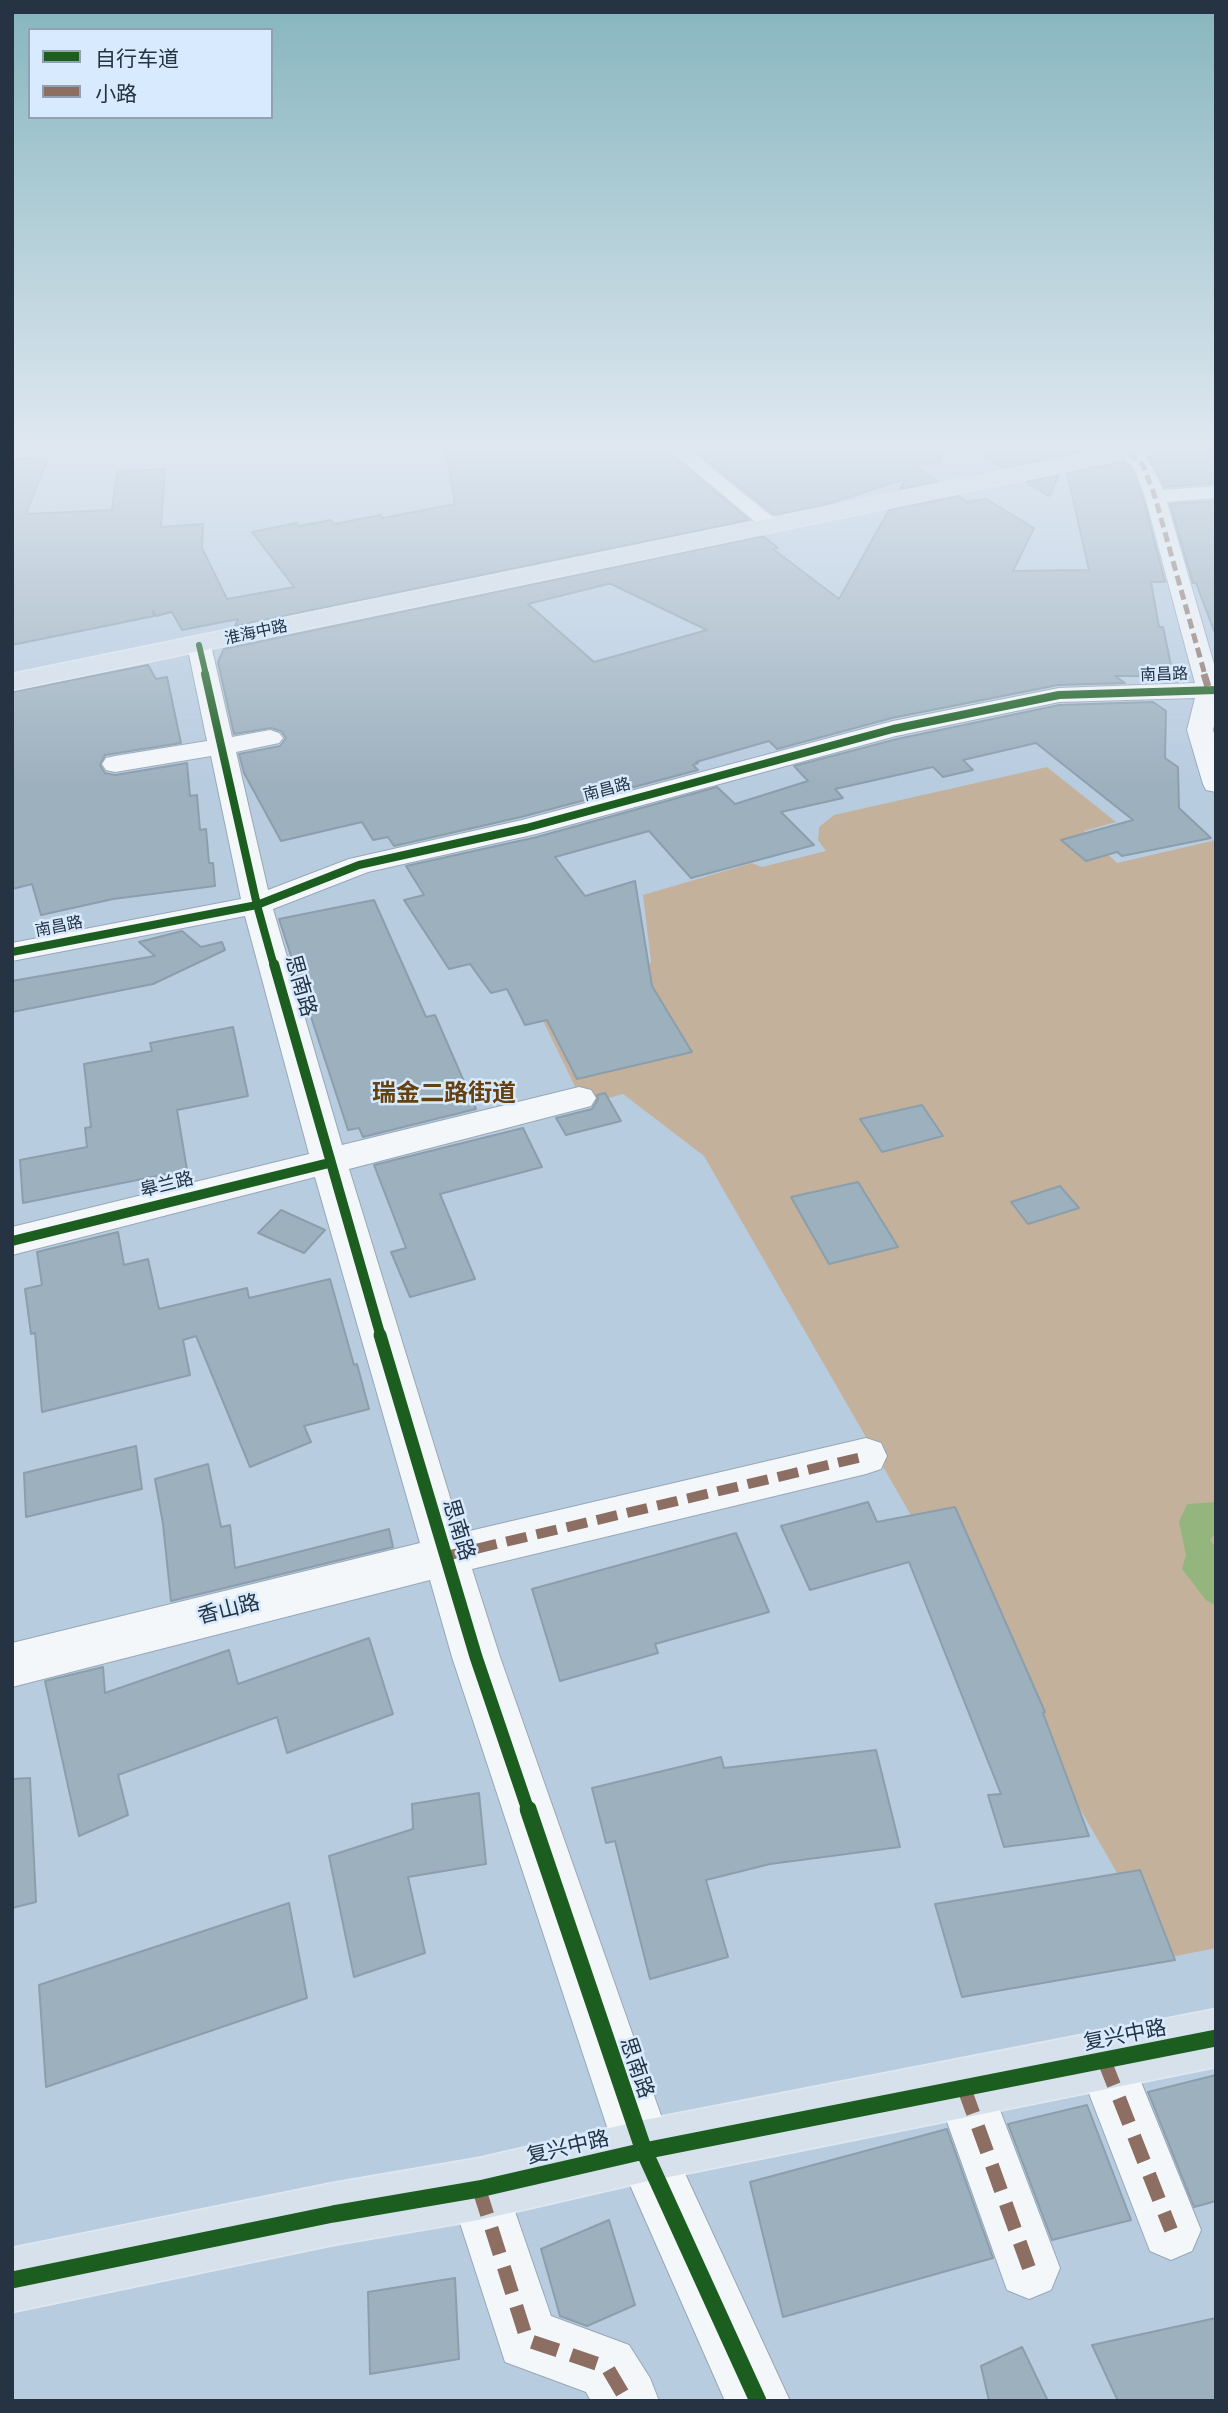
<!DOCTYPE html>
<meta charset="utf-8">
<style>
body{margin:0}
#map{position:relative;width:1228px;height:2413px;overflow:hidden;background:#b8cce0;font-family:"Fira Sans","Noto Sans SC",sans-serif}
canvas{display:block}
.frame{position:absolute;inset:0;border:14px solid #253343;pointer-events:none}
.legend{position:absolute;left:28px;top:28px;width:245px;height:91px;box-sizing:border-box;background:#d7eafe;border:2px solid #90a1b3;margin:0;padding:9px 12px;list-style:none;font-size:21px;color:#253343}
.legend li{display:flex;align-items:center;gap:14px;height:35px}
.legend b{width:35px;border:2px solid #90a1b3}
</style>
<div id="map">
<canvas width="1228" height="2413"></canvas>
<div class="frame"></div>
<ul class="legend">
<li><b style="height:9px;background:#1b5e20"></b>自行车道</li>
<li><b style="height:9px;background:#8d6e63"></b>小路</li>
</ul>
</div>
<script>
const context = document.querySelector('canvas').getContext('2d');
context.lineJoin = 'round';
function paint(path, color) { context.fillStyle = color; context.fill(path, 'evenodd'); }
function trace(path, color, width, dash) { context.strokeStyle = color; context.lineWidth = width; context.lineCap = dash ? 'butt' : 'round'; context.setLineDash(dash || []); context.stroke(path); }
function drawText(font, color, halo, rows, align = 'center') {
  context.font = font + ' "Fira Sans","Noto Sans SC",sans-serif'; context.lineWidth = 5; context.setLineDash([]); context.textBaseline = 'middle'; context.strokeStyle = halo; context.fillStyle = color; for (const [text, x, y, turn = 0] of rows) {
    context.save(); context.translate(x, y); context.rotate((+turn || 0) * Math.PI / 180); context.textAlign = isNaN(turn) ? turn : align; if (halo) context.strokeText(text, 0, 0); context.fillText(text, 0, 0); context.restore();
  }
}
const green = new Path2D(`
 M 1047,767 L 1116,822 L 1084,831 L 1117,863 L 1216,840 L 1216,1948 L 1166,1958 L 704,1156 L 623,1094 L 584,1105 L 531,996 L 646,969 L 651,962 L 643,895 L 752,863 L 762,867 L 826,851 L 818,840 L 819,827 L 834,815 Z`);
const water = new Path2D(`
 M 1216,1502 L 1216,1532 L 1210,1540 L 1216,1548 L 1216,1606 L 1206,1600 L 1182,1569 L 1186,1555 L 1179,1522 L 1187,1504 Z`);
const building = new Path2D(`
 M 445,446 L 662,446 L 749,520 L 235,626 L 238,619 L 182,630 L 172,612 L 156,616 L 153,611 L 154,616 L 12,645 L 12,469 L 16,459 L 48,458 L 26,514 L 112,510 L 117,472 L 165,469 L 161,527 L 203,524 L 202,548 L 227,599 L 294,587 L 252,532 L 297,523 L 299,526 L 331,520 L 334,524 L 381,515 L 383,518 L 455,504 Z
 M 720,446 L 941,446 L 942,462 L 913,465 L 938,482 L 900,489 L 906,479 L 821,506 L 775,515 L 695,451 Z
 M 966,446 L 1020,446 L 1023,449 L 1033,446 L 1110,446 L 1003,468 Z
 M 1169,446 L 1216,446 L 1216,483 L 1165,487 L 1148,456 L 1157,454 Z
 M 1123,461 L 1132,470 L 1143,498 L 1165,582 L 1151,582 L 1159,627 L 1163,627 L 1172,670 L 1157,676 L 1115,676 L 1125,683 L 1058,685 L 892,718 L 777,749 L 769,741 L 696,762 L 698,763 L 693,765 L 698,770 L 521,817 L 394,846 L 388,837 L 373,840 L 362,822 L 281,841 L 244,773 L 239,754 L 280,746 L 286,738 L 281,731 L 271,728 L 234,734 L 218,662 L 224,649 L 763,536 L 778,548 L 773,549 L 839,599 L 889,510 L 958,496 L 967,502 L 986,499 L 1034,528 L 1013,571 L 1089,570 L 1067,473 ZM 608,584 L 611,584 L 707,630 L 594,662 L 528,604 Z
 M 1059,475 L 1049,496 L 1026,482 Z
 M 1216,501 L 1216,630 L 1214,631 L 1196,583 L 1193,583 L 1170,504 Z
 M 148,665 L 156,679 L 167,677 L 181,743 L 105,755 L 100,765 L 105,773 L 115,775 L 187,763 L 190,796 L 197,795 L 200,830 L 206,829 L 209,863 L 213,863 L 215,886 L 113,899 L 41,915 L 32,884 L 12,889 L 12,692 Z
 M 1153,702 L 1166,711 L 1165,758 L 1178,767 L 1179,808 L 1211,838 L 1122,856 L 1117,852 L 1086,861 L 1061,840 L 1133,820 L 1036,743 L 963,760 L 973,770 L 943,777 L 933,767 L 835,789 L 843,798 L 781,812 L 814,845 L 691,878 L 649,831 L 555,857 L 585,896 L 635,881 L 652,986 L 692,1052 L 577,1079 L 547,1020 L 525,1025 L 507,989 L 491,993 L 470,964 L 449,969 L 404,900 L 424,895 L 406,866 L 537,837 L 717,787 L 735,804 L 808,781 L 794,766 L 897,739 L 1059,705 Z
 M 374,900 L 426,1017 L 435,1015 L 476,1109 L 363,1137 L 359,1128 L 348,1130 L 279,919 Z
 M 182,931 L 201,947 L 222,942 L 225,950 L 153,984 L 12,1012 L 12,981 L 155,956 L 139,942 Z
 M 233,1027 L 248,1096 L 177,1110 L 187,1170 L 23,1203 L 20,1160 L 87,1147 L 85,1128 L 91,1127 L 84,1064 L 152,1051 L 150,1043 Z
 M 605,1093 L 621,1121 L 566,1135 L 556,1118 L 592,1109 L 598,1099 L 597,1095 Z
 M 922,1105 L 943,1136 L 882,1152 L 860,1119 Z
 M 523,1128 L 542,1167 L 440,1194 L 475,1279 L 410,1297 L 391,1252 L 406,1248 L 374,1165 Z
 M 858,1182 L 898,1247 L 829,1264 L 791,1197 Z
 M 1060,1186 L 1079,1208 L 1028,1224 L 1011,1202 Z
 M 281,1210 L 325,1230 L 304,1253 L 258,1233 Z
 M 118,1232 L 124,1265 L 148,1259 L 159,1309 L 247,1288 L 249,1298 L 330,1279 L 354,1365 L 357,1364 L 369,1409 L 304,1426 L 311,1442 L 250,1467 L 196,1336 L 183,1340 L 190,1375 L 42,1412 L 35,1333 L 31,1334 L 25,1289 L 42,1285 L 37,1252 Z
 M 136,1446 L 142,1489 L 26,1517 L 24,1473 Z
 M 208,1464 L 221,1527 L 230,1525 L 235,1568 L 389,1529 L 393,1547 L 171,1601 L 163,1524 L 155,1479 Z
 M 868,1502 L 877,1522 L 955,1507 L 1045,1712 L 1043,1713 L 1089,1836 L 1004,1847 L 988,1795 L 1001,1794 L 909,1562 L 810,1590 L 781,1526 Z
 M 736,1533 L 769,1612 L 655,1644 L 658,1653 L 560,1681 L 532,1589 Z
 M 369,1638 L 393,1714 L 287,1753 L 277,1717 L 118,1775 L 128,1815 L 79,1836 L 45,1681 L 103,1667 L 105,1693 L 229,1650 L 238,1684 Z
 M 876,1750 L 900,1847 L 770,1864 L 706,1880 L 728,1957 L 650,1979 L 615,1841 L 606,1843 L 592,1788 L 721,1757 L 724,1768 Z
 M 30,1778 L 36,1902 L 12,1908 L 12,1779 Z
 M 479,1793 L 486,1864 L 408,1877 L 425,1953 L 354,1977 L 329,1856 L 413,1829 L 412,1804 Z
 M 1140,1870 L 1175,1960 L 962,1997 L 935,1904 Z
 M 289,1903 L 307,1998 L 46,2087 L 39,1985 Z
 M 1216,2075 L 1216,2201 L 1194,2207 L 1148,2092 Z
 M 1087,2105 L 1131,2220 L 1052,2240 L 1008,2124 Z
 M 947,2129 L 993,2258 L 783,2317 L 750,2182 Z
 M 609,2220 L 635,2305 L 587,2326 L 560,2316 L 541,2249 Z
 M 455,2278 L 459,2359 L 370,2374 L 368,2292 Z
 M 1216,2318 L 1216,2401 L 1118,2401 L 1092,2345 Z
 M 1022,2347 L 1048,2401 L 989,2401 L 981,2366 Z`);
const minor = new Path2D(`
 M 12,446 L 49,446 L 40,452 L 12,454 Z
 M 664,446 L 685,446 L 779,522 L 782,526 L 779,530 L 765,530 Z
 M 1128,447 C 1149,453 1155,472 1163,490 L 1216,486 L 1216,498 L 1167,502 L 1216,671 L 1216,716 L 1213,730 L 1216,739 L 1216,792 L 1206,790 L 1203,784 L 1187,730 L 1195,698 L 1059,702 L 896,736 L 536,834 L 368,872 L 273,909 L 342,1145 L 579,1087 L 591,1090 L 596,1098 L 591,1106 L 349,1169 L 461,1533 L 866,1438 L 881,1443 L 887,1456 L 881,1469 L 866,1474 L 472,1569 L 500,1657 L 670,2141 L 790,2401 L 725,2401 L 615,2151 L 452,1657 L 430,1580 L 12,1687 L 12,1643 L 420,1543 L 315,1177 L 12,1255 L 12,1227 L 309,1154 L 245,916 L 12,961 L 12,943 L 241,899 L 211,756 L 115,772 L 106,770 L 102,764 L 106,758 L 115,756 L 207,741 L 187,645 L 191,640 L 207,640 L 211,645 L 232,737 L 270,730 L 279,733 L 283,738 L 279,743 L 236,752 L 268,890 L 349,859 L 522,820 L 893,721 L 1059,688 L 1195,683 L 1145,497 L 1134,468 L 1118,453 Z
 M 1104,2032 L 1124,2040 L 1201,2230 L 1192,2251 L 1171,2260 L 1150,2251 L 1076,2060 L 1084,2040 Z
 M 964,2059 L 984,2068 L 1060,2268 L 1051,2290 L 1029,2299 L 1007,2290 L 935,2088 L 944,2068 Z
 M 479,2159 L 500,2168 L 551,2316 L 629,2345 L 650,2378 L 659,2401 L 591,2401 L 586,2392 L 505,2362 L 449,2189 L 458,2168 Z`);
const major = new Path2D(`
 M 1125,446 L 1166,446 L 1156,452 L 12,690 L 12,674 Z
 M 1216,2009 L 1216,2067 L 644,2182 L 479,2220 L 333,2245 L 12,2312 L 12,2248 L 333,2183 L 479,2158 L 644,2120 Z`);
const quietFar3 = new Path2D(`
 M 1128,453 L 1143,465 L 1155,497 L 1205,675`);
const quietFar2 = new Path2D(`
 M 1204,674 L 1209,690`);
const quietFar1 = new Path2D(`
 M 446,1556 L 866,1456`);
const quiet = new Path2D(`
 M 1104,2060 L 1171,2230
 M 964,2088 L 1029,2268
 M 479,2189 L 527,2340 L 607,2367 L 627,2401`);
const cyclewayFar4 = new Path2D(`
 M 199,645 L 206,675`);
const cyclewayFar3 = new Path2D(`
 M 205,674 L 257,905 L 274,966
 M 12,952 L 257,905 L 359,865 L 526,828 L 893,729 L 1059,695 L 1216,690`);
const cyclewayFar2 = new Path2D(`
 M 274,964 L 381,1337
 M 12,1241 L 329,1163`);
const cyclewayFar1 = new Path2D(`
 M 380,1335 L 476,1657 L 528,1810`);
const cycleway = new Path2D(`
 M 528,1809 L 644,2151 L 758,2401
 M 12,2280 L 333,2214 L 479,2189 L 644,2151 L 1216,2038`);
const farStreetnames = [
 ["淮海中路",256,633,-12],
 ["南昌路",1164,675,-2],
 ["南昌路",607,790,-15],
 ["南昌路",59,927,-11]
];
const streetNames = [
 ["皋兰路",167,1185,-14]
];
const nearStreetnames = [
 ["思南路",300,986,74],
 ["思南路",458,1530,73],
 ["香山路",229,1610,-14],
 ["复兴中路",1125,2036,-11],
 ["思南路",636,2068,71],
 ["复兴中路",568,2148,-13]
];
const districtNames = [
 ["瑞金二路街道",444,1094]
];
paint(green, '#c4b19b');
paint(water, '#94b67e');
paint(building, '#9db0be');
trace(building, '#8b9eac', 2);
trace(minor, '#97a7b7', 2);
trace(major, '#dfe8f1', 3);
paint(minor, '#f4f7fa');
paint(major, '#d7e1eb');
trace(quietFar3, '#8d6e63', 5, [10, 5]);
trace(quietFar2, '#8d6e63', 7, [13, 7]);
trace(quietFar1, '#8d6e63', 10, [21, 10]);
trace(quiet, '#8d6e63', 14, [27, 14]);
trace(cyclewayFar4, '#1b5e20', 6);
trace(cyclewayFar3, '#1b5e20', 8);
trace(cyclewayFar2, '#1b5e20', 10);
trace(cyclewayFar1, '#1b5e20', 13);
trace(cycleway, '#1b5e20', 17);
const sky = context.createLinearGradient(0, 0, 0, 784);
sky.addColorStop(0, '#86b5be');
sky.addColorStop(0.57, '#dfe8f1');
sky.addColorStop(1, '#dfe8f100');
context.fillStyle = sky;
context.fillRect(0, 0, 1228, 784);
drawText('16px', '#253343', '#d7eafe', farStreetnames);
drawText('18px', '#253343', '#d7eafe', streetNames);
drawText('21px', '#253343', '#d7eafe', nearStreetnames);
drawText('bold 24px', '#664110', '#d7eafe', districtNames);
</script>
